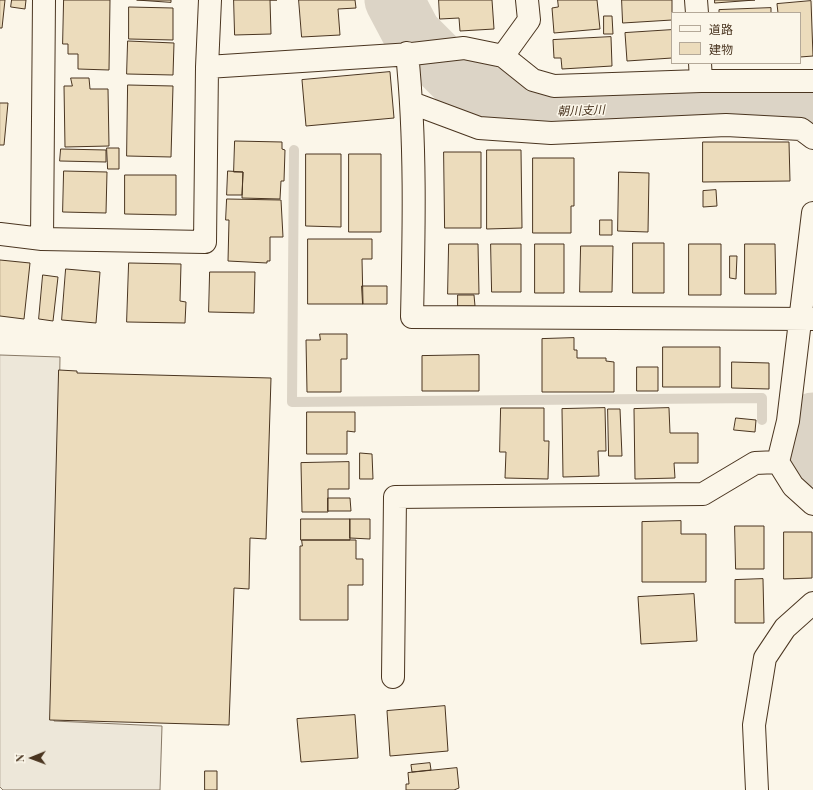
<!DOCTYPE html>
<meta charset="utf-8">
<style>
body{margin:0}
#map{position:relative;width:813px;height:790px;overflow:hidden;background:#fbf6e9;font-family:"Playfair Display","Noto Sans JP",serif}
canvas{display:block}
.legend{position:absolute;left:671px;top:12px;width:130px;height:52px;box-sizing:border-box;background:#fbf6e9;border:1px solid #b4a999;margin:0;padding:5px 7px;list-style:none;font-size:12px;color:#4a3520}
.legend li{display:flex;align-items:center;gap:8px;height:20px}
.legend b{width:20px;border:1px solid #b4a999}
.north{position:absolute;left:12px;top:738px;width:40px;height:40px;-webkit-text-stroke:3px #fbf6e9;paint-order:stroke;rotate:269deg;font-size:11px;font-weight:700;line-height:16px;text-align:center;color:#4a3520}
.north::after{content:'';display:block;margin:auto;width:14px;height:18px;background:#4a3520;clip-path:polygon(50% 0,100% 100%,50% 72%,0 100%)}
</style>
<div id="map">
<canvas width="813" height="790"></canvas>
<ul class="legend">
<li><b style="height:5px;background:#fbf6e9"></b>道路</li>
<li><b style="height:11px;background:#ecdcbc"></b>建物</li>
</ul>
<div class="north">N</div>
</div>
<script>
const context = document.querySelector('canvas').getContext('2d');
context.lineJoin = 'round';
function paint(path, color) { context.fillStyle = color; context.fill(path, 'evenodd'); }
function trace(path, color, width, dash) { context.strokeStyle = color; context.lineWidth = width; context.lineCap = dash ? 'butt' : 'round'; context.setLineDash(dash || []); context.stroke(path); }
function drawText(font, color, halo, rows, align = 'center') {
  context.font = font + ' "Playfair Display","Noto Sans JP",serif'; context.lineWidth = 3; context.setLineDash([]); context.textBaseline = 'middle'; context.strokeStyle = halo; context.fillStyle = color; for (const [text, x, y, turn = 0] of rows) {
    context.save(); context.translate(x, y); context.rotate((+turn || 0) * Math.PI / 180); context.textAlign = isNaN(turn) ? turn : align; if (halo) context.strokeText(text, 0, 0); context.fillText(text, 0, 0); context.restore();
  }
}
const parking = new Path2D(`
 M 0,355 L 60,357 L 54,721 L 162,726 L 160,790 L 3,790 L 0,787 Z`);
const stream = new Path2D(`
 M 294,150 L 292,402 L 762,398 L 762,420`);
const river = new Path2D(`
 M 394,0 L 412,34 L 460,82 L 508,105 L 553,113 L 720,106 L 813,108
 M 813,422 L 811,432 L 813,457`);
const building = new Path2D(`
 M 0,0 L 5,0 L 2,28 L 0,28 Z
 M 12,0 L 26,0 L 25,9 L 11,7 Z
 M 64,0 L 110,0 L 109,70 L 78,69 L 78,54 L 68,54 L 68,44 L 63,44 Z
 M 137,0 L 171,0 L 171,2 Z
 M 234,0 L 277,0 L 270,0 L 271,34 L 235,35 Z
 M 299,0 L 355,0 L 356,8 L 338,9 L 340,35 L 302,37 Z
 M 439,0 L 492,0 L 494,29 L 460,31 L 459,18 L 440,19 Z
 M 558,0 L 597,0 L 600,29 L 554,33 L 552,8 L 558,7 Z
 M 622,0 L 672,0 L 672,20 L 623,23 Z
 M 715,0 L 755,0 L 715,3 Z
 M 811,1 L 813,56 L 800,57 L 800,13 L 778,13 L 777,4 Z
 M 129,7 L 173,8 L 173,40 L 129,39 Z
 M 771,8 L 771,13 L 719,13 L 719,10 Z
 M 604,16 L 612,16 L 613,34 L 604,34 Z
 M 672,30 L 672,58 L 627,61 L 625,33 Z
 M 611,37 L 612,66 L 562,69 L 561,58 L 554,58 L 553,40 Z
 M 128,41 L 174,43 L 173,75 L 127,74 Z
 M 390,72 L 394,118 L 306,126 L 302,80 Z
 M 71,78 L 89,78 L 90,89 L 108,89 L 109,146 L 65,147 L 64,86 L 72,86 Z
 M 128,85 L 173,86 L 171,157 L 127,156 Z
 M 0,103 L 8,103 L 4,145 L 0,145 Z
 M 235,141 L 282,142 L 282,149 L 285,150 L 284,181 L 281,181 L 280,199 L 242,198 L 243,172 L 234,172 Z
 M 703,142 L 789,142 L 790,181 L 703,182 Z
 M 107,148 L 119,148 L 119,169 L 108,169 Z
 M 61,149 L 106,150 L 106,162 L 60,161 Z
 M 487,150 L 521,150 L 522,228 L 487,229 Z
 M 444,152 L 481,152 L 481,228 L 445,228 Z
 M 306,154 L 341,154 L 341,227 L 306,226 Z
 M 349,154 L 381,154 L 381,232 L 349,232 Z
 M 533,158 L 574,158 L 574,206 L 571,206 L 571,233 L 533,233 Z
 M 64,171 L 107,172 L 106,213 L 63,212 Z
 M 228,171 L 243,172 L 242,195 L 227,195 Z
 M 619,172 L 649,173 L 648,232 L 618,231 Z
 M 125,175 L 176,175 L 176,215 L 125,214 Z
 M 716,190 L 717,206 L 703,207 L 703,191 Z
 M 227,199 L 281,200 L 283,237 L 270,237 L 270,261 L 267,261 L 267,263 L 228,261 L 229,220 L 226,220 Z
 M 600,220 L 612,220 L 612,235 L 600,235 Z
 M 308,239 L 372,239 L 372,259 L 362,259 L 363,304 L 308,304 Z
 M 633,243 L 664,243 L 664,293 L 633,293 Z
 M 449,244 L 478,244 L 479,294 L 448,294 Z
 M 491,244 L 521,244 L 521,292 L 492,292 Z
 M 535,244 L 564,244 L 564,293 L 535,293 Z
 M 689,244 L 721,244 L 721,295 L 689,295 Z
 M 745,244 L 775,244 L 776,294 L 745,294 Z
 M 581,246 L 613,246 L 612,292 L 580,292 Z
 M 730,256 L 737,256 L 736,279 L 730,278 Z
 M 0,260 L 30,263 L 24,319 L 0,316 Z
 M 129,263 L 181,264 L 180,301 L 186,302 L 185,323 L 127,322 Z
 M 66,269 L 100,272 L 96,323 L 62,320 Z
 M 210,272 L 255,272 L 254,313 L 209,312 Z
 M 43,275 L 58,277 L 53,321 L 39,319 Z
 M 362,286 L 387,286 L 387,304 L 363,304 Z
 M 458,295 L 474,295 L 475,306 L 458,306 Z
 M 320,334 L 347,334 L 347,359 L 341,359 L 341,392 L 307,392 L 306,340 L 320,340 Z
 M 574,338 L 574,350 L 577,350 L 577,358 L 606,358 L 606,361 L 614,362 L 614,392 L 542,392 L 542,339 Z
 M 663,347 L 720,347 L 720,387 L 663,387 Z
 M 479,355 L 479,391 L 422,391 L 422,356 Z
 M 732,362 L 769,363 L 769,389 L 732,388 Z
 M 637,367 L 658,367 L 658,391 L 637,391 Z
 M 59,370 L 77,371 L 77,373 L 271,378 L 266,539 L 250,538 L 249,589 L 234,588 L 229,725 L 50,720 Z
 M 501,408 L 544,408 L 544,441 L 549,441 L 548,479 L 505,478 L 506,452 L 500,452 Z
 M 605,408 L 606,451 L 598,451 L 599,476 L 563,477 L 562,409 Z
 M 669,408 L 670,433 L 698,433 L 698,463 L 674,463 L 675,478 L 635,479 L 634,409 Z
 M 608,409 L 620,409 L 622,456 L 609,456 Z
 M 307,412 L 355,412 L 355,432 L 347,431 L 347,454 L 307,454 Z
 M 736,418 L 756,420 L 755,432 L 734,430 Z
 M 360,453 L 372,454 L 373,479 L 360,479 Z
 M 349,462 L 349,489 L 328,489 L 328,512 L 302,512 L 301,463 Z
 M 328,498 L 350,498 L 351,511 L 328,511 Z
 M 301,519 L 350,519 L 350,540 L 301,540 Z
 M 350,519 L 370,519 L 370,539 L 350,538 Z
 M 681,521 L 681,534 L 706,534 L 706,582 L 642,582 L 642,522 Z
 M 735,526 L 764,526 L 764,569 L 736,569 Z
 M 784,532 L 812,532 L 812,578 L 784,579 Z
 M 302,540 L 356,540 L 356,559 L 363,559 L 363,585 L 348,585 L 348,620 L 300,620 L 300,546 L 302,546 Z
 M 763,579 L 764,623 L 735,623 L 735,580 Z
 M 694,594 L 697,641 L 641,644 L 638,597 Z
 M 445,706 L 448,751 L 390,756 L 387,711 Z
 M 355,715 L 358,758 L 301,762 L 297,719 Z
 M 430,763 L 431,770 L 412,772 L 411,765 Z
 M 457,768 L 459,788 L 454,790 L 406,790 L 406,784 L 409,784 L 408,773 Z
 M 205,771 L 217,771 L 217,790 L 205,790 Z`);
const minor = new Path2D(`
 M 696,0 L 697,13
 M 407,53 C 416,141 414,229 412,317 L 813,319
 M 503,56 L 529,20 L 527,0
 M 700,63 L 701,81
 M 207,67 L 412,54 L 464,48 L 503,56 L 533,80 L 554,86 L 701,81 L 813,81
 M 412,103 L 479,128 L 551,133 L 726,125 L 801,129 L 813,138
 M 813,213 L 788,421 L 778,462 L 793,486 L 813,504
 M 0,234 L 42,239 L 205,242 L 207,67 L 210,0
 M 42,239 L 44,0
 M 393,677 L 395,497 L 703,494 L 755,463 L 778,462
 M 757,790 L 754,725 L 765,658 L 785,628 L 813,603`);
const waterNames = [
 ["朝川支川",581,111,-2]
];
paint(parking, '#ede7d9');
trace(parking, '#887966', 1);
trace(stream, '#dcd4c6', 10);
trace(river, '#dcd4c6', 59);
paint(building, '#ecdcbc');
trace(building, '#4a3520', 1);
trace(minor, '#4a3520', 24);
trace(minor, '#fbf6e9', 22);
drawText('italic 12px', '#4a3520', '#fbf6e9', waterNames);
</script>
